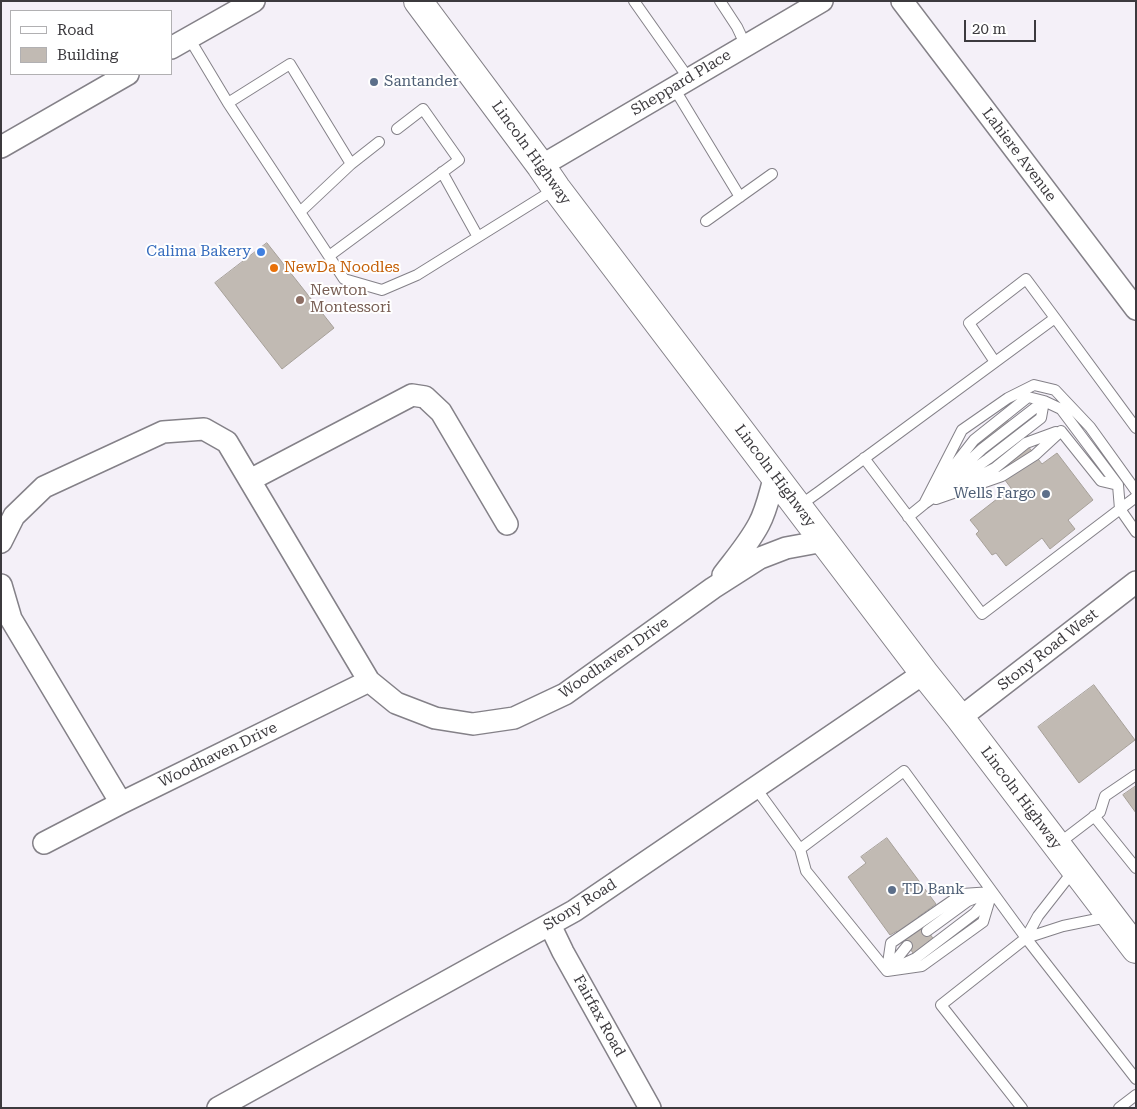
<!DOCTYPE html>
<style>
body{margin:0}
#map{position:relative;width:1137px;height:1109px;overflow:hidden;background:#f4f0f8;font-family:"Roboto Serif",serif}
canvas{display:block}
.frame{position:absolute;inset:0;border:2px solid #3c3a3e;pointer-events:none}
.legend{position:absolute;left:10px;top:10px;width:162px;height:65px;box-sizing:border-box;background:#fff;border:1px solid #b1b0b2;margin:0;padding:6px 9px;list-style:none;font-size:15px;color:#3c3a3e}
.legend li{display:flex;align-items:center;gap:10px;height:25px}
.legend b{width:25px;border:1px solid #b1b0b2}
.scale{position:absolute;left:964px;top:20px;width:72px;height:22px;box-sizing:border-box;border:2px solid #3c3a3e;border-top:0;padding-left:6px;font-size:15px;line-height:18px;white-space:nowrap;color:#3c3a3e;-webkit-text-stroke:4px #fff;paint-order:stroke}
</style>
<div id="map">
<canvas width="1137" height="1109"></canvas>
<div class="frame"></div>
<ul class="legend">
<li><b style="height:6px;background:#fff"></b>Road</li>
<li><b style="height:14px;background:#c1bab3"></b>Building</li>
</ul>
<div class="scale">20 m</div>
</div>
<script>
const context = document.querySelector('canvas').getContext('2d');
context.lineJoin = 'round';
function paint(path, color) { context.fillStyle = color; context.fill(path, 'evenodd'); }
function trace(path, color, width, dash) { context.strokeStyle = color; context.lineWidth = width; context.lineCap = dash ? 'butt' : 'round'; context.setLineDash(dash || []); context.stroke(path); }
function drawText(font, color, halo, rows, align = 'center') {
  context.font = font + ' "Roboto Serif",serif'; context.lineWidth = 4; context.setLineDash([]); context.textBaseline = 'middle'; context.strokeStyle = halo; context.fillStyle = color; for (const [text, x, y, turn = 0] of rows) {
    context.save(); context.translate(x, y); context.rotate((+turn || 0) * Math.PI / 180); context.textAlign = isNaN(turn) ? turn : align; if (halo) context.strokeText(text, 0, 0); context.fillText(text, 0, 0); context.restore();
  }
}
const building = new Path2D(`
 M 267,243 L 334,328 L 282,369 L 215,283 Z
 M 1002,413 L 1042,464 L 1057,453 L 1093,500 L 1068,520 L 1075,529 L 1050,549 L 1042,538 L 1006,566 L 996,553 L 992,555 L 976,534 L 979,531 L 970,520 L 1011,488 L 972,437 Z
 M 1094,685 L 1135,740 L 1079,783 L 1038,727 Z
 M 1136,786 L 1136,813 L 1123,795 Z
 M 887,838 L 936,904 L 918,917 L 944,954 L 924,968 L 897,931 L 890,935 L 848,877 L 866,863 L 861,857 Z`);
const lane = new Path2D(`
 M 634,1 L 689,79
 M 720,1 L 737,27 L 746,46
 M 189,38 L 228,103 L 344,279 L 382,290 L 417,275 L 555,189
 M 674,88 L 740,197
 M 228,103 L 290,64 L 351,164
 M 442,172 L 478,237
 M 300,212 L 351,164 L 379,142
 M 706,221 L 772,174
 M 329,256 L 459,160 L 423,109 L 397,129
 M 1055,318 L 1136,428
 M 1028,397 L 1044,401 L 1041,418 L 988,459 L 924,504 L 974,440 Z
 M 864,458 L 982,614 L 1136,497
 M 950,479 L 982,449 L 1044,401 L 1061,409 L 1118,485 L 1120,509 L 1136,532
 M 965,483 L 995,468 L 1026,443 L 1056,432
 M 936,499 L 1002,476 L 1035,455 L 1061,431 L 1101,481 L 1118,485
 M 799,506 L 820,491 L 1055,318 L 1026,279 L 969,323 L 995,362
 M 908,517 L 924,504 L 962,430 L 1008,398 L 1034,385 L 1055,390 L 1090,427 L 1136,491
 M 755,787 L 800,849 L 904,771 L 1026,938 L 1136,1079
 M 1094,816 L 1136,868
 M 1058,844 L 1100,812 L 1105,796 L 1136,775
 M 800,849 L 806,871 L 887,971 L 907,946
 M 1074,870 L 1038,916 L 1026,938 L 1063,926 L 1107,917
 M 927,931 L 968,901 L 983,895
 M 901,965 L 916,958 L 975,913 L 989,896
 M 887,970 L 891,943 L 962,894 L 992,892
 M 887,971 L 922,966 L 983,922 L 992,892
 M 1022,1108 L 941,1005 L 1026,938
 M 1119,1108 L 1136,1095`);
const street = new Path2D(`
 M 902,1 L 1136,309
 M 171,48 L 254,1
 M 1,147 L 128,74
 M 541,166 L 822,1
 M 250,480 L 412,395 L 425,397 L 441,412 L 507,524
 M 1,542 L 14,516 L 44,487 L 163,432 L 204,429 L 227,442 L 369,681 L 396,703 L 435,718 L 473,724 L 514,718 L 565,694 L 713,588 L 760,558 L 786,548 L 824,541
 M 723,575 C 735,559 749,543 759,524 C 767,509 770,492 775,476
 M 1,585 L 11,619 L 121,803
 M 960,718 L 1136,582
 M 44,843 L 121,803 L 369,681
 M 550,925 L 563,952 L 650,1108
 M 218,1108 L 574,911 L 924,673`);
const secondary = new Path2D(`
 M 418,1 L 541,166 L 556,188 L 924,673 L 960,718 L 1136,949`);
const markers = [
 [374,82,5,"#5c6f8a"],
 [261,252,5,"#3f7fe0"],
 [274,268,5,"#e8710a"],
 [300,300,5,"#8d6e63"],
 [1046,494,5,"#5c6f8a"],
 [892,890,5,"#5c6f8a"]
];
const serviceNames = [
 ["Santander",384,82],
 ["Wells Fargo",1036,494,"right"],
 ["TD Bank",902,890]
];
const streetNames = [
 ["Sheppard Place",681,83,-31],
 ["Lincoln Highway",531,153,54],
 ["Lahiere Avenue",1019,155,53],
 ["Lincoln Highway",775,476,53],
 ["Stony Road West",1048,650,-38],
 ["Woodhaven Drive",614,658,-35],
 ["Woodhaven Drive",218,755,-26],
 ["Lincoln Highway",1021,798,53],
 ["Stony Road",580,905,-32],
 ["Fairfax Road",599,1016,61]
];
const shopNames = [
 ["Calima Bakery",251,252]
];
const foodNames = [
 ["NewDa Noodles",284,268]
];
const educationNames = [
 ["Newton",310,291],
 ["Montessori",310,308]
];
paint(building, '#c1bab3');
trace(building, '#a6a099', 1);
trace(lane, '#848188', 12);
trace(street, '#848188', 24);
trace(secondary, '#848188', 30);
trace(lane, '#fff', 10);
trace(street, '#fff', 21);
trace(secondary, '#fff', 28);
for (const [x, y, r, color] of markers) { const dot = new Path2D(); dot.arc(x, y, r, 0, 2 * Math.PI); context.fillStyle = color; context.fill(dot); trace(dot, '#fff', 2); }
drawText('15px', '#4e5e75', '#fff', serviceNames, 'left');
drawText('15px', '#3c3a3e', '#fff', streetNames);
drawText('15px', '#366cbe', '#fff', shopNames, 'right');
drawText('15px', '#c56008', '#fff', foodNames, 'left');
drawText('15px', '#785e54', '#fff', educationNames, 'left');
</script>
